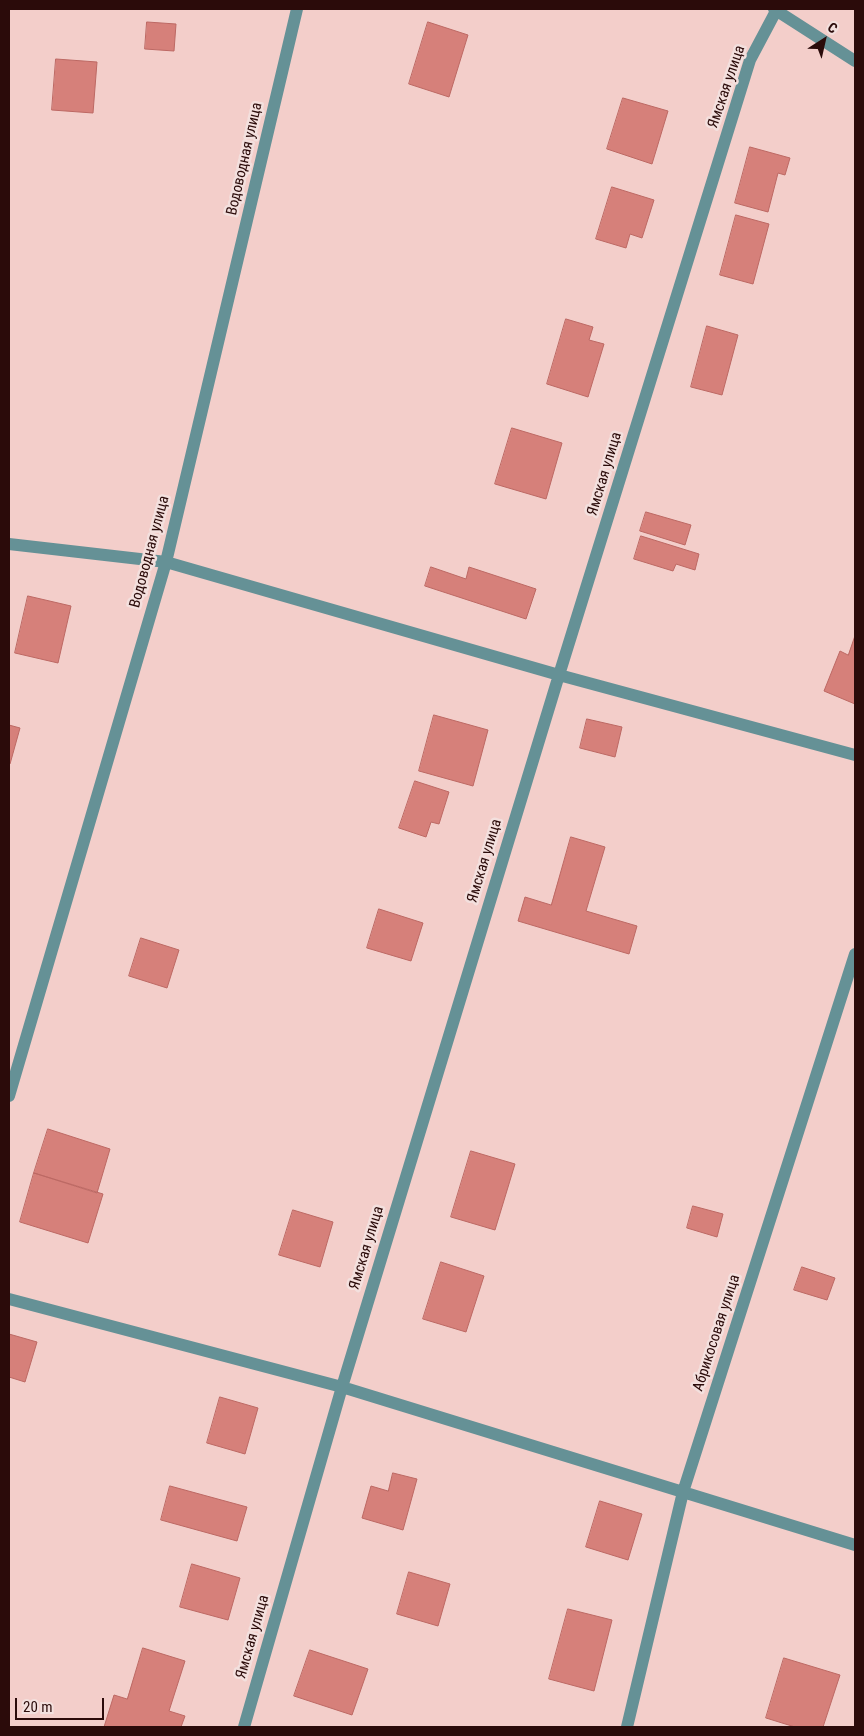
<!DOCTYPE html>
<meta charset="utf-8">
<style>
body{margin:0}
#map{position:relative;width:864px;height:1736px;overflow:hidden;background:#f3ceca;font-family:"Roboto Condensed",sans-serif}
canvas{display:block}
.frame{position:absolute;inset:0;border:10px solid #2b0b0a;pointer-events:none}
.north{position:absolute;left:799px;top:15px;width:50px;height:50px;-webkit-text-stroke:4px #f3e0de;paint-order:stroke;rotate:35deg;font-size:14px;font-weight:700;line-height:20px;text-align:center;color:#2b0b0a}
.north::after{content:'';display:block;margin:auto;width:18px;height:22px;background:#2b0b0a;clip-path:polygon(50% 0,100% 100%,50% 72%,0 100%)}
.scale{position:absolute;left:15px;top:1698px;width:89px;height:22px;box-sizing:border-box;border:2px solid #2b0b0a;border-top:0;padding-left:6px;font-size:15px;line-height:18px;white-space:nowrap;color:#2b0b0a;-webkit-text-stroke:4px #f3e0de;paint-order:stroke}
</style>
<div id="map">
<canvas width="864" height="1736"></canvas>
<div class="frame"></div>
<div class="north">С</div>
<div class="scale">20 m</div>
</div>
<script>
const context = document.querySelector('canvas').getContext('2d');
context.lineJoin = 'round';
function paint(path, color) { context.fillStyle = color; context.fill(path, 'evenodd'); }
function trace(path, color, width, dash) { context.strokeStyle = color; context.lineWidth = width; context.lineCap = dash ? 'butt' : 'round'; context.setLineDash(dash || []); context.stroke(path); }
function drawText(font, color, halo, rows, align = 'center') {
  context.font = font + ' "Roboto Condensed",sans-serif'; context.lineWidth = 5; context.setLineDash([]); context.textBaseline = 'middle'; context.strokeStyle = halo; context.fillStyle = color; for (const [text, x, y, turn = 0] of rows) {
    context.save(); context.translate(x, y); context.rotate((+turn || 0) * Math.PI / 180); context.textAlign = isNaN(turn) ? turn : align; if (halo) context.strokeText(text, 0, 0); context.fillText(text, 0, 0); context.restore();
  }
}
const building = new Path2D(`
 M 147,22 L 176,24 L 174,51 L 145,49 Z
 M 428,22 L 468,35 L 449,97 L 409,84 Z
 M 56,59 L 97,62 L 93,113 L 52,110 Z
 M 623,98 L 668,111 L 652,164 L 607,149 Z
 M 750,147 L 790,158 L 785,175 L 778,173 L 768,212 L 735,203 Z
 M 612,187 L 654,200 L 642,238 L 630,234 L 626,248 L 596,239 Z
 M 736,215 L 769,224 L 753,284 L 720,275 Z
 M 566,319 L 593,327 L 589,340 L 604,344 L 588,397 L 547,384 Z
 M 707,326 L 738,335 L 722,395 L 691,387 Z
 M 512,428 L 562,443 L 546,499 L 495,484 Z
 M 646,512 L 691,525 L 685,545 L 640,531 Z
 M 641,536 L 699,554 L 695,570 L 676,564 L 673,571 L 634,559 Z
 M 431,567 L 466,579 L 469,567 L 536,589 L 526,619 L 425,586 Z
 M 28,596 L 71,606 L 58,663 L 15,653 Z
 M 855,636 L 855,704 L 824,691 L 840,651 L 848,655 Z
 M 434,715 L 488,730 L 473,786 L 419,771 Z
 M 587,719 L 622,727 L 615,757 L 580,748 Z
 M 9,725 L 20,728 L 10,764 L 9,764 Z
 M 415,781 L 449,792 L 439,824 L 431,822 L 426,837 L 399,828 Z
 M 571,837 L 605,847 L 586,911 L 637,926 L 629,954 L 518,921 L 525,897 L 551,905 Z
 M 379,909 L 423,923 L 411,961 L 367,948 Z
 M 141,938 L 179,950 L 167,988 L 129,976 Z
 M 48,1129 L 110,1149 L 97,1193 L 34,1173 Z
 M 471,1151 L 515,1164 L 495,1230 L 451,1217 Z
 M 34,1173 L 103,1194 L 88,1243 L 20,1222 Z
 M 693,1206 L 723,1214 L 717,1237 L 687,1228 Z
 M 293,1210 L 333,1222 L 320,1267 L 279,1255 Z
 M 441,1262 L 484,1276 L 466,1332 L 423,1319 Z
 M 802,1267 L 835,1278 L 827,1300 L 794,1290 Z
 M 9,1334 L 37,1342 L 25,1382 L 9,1377 Z
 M 220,1397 L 258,1408 L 245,1454 L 207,1443 Z
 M 393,1473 L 417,1479 L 403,1530 L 362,1518 L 371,1486 L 388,1491 Z
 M 170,1486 L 247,1507 L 237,1541 L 161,1520 Z
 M 600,1501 L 642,1514 L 628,1560 L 586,1547 Z
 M 192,1564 L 240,1578 L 228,1620 L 180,1607 Z
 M 409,1572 L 450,1584 L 438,1626 L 397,1614 Z
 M 568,1609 L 612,1620 L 594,1691 L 549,1679 Z
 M 143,1648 L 185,1661 L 169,1711 L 185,1716 L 181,1727 L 104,1727 L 114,1695 L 127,1699 Z
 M 310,1650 L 368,1669 L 352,1715 L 294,1696 Z
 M 784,1658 L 840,1675 L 823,1727 L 795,1727 L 766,1718 Z`);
const minor = new Path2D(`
 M 774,9 L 855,61
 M 9,544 L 166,562 L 559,675 L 855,755
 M 9,1096 L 166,562 L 297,9
 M 9,1299 L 342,1387 L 855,1545
 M 244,1727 L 342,1387 L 559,675 L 750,60 L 776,11
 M 627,1727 L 683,1492 L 855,954`);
const streetNames = [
 ["Ямская улица",727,87,-71],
 ["Водоводная улица",245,159,-77],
 ["Ямская улица",605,474,-73],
 ["Водоводная улица",150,552,-75],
 ["Ямская улица",485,861,-73],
 ["Ямская улица",367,1248,-73],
 ["Абрикосовая улица",717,1333,-72],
 ["Ямская улица",253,1637,-74]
];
paint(building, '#d6807a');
trace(building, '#bc6863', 1);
trace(minor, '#659196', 12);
drawText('15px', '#2b0b0a', '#f3e0de', streetNames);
</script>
